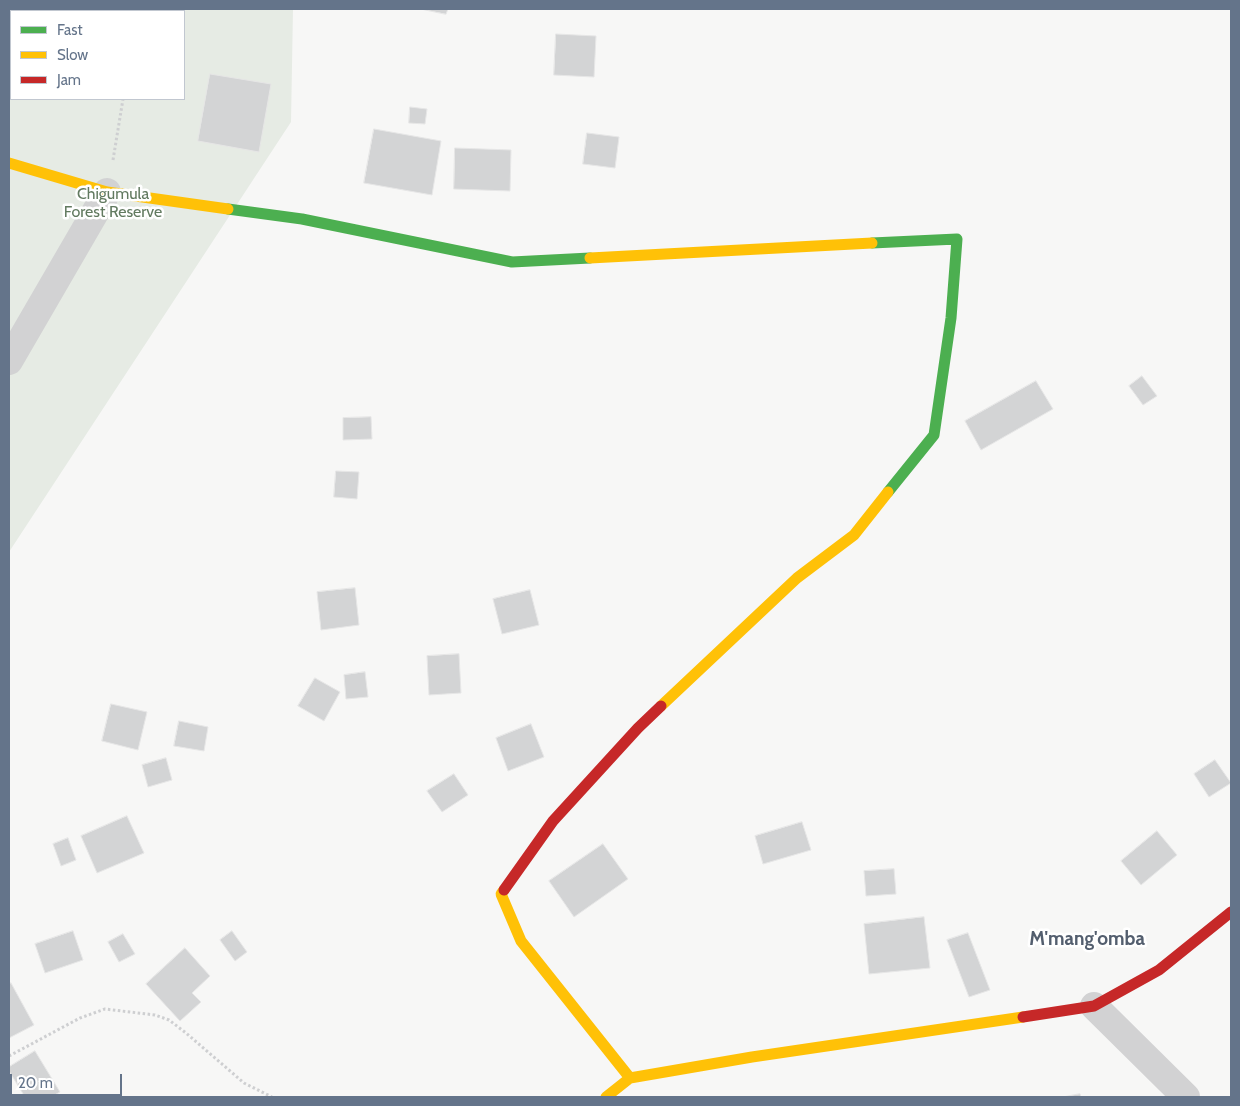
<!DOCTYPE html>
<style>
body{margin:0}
#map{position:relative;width:1240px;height:1106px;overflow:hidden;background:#f7f7f6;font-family:Cabin,sans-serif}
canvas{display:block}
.frame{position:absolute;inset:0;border:10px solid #64748a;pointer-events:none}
.legend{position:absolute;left:10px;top:10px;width:175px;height:90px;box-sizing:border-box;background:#fff;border:1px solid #c1c7d0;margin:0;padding:6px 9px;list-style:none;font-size:15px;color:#64748a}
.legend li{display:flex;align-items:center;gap:10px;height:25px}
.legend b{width:25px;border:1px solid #c1c7d0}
.scale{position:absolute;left:10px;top:1074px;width:112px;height:22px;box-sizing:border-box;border:2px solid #64748a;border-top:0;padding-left:6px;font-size:15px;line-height:18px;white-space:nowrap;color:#64748a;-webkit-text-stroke:4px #fff;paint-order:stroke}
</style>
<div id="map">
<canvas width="1240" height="1106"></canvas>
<div class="frame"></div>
<ul class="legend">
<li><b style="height:6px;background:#4caf50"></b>Fast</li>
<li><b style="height:6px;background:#ffc107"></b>Slow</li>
<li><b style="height:6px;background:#c62828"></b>Jam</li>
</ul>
<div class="scale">20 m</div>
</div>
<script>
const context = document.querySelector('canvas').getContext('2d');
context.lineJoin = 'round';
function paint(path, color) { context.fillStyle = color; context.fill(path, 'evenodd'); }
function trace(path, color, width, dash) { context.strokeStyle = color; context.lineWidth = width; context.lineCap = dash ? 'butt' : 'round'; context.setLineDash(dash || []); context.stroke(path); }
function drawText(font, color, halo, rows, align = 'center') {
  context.font = font + ' Cabin,sans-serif'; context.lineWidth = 5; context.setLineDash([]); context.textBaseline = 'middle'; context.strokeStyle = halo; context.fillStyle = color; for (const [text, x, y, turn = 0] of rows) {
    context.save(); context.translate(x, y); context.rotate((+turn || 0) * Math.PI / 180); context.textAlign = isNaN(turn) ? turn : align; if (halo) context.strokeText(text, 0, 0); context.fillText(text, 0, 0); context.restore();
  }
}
const green = new Path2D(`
 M 9,9 L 293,9 L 291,122 L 9,552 ZM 11,11 L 184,11 L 184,99 L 11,99 Z`);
const building = new Path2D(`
 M 421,9 L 448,9 L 446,14 Z
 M 556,34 L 596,36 L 594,77 L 554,75 Z
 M 210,74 L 271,84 L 259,152 L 198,141 Z
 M 410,107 L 427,109 L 425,124 L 409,123 Z
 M 374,129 L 441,141 L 432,195 L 364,183 Z
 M 587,133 L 619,137 L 615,168 L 583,164 Z
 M 455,148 L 511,150 L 510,191 L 454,189 Z
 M 1142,376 L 1157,396 L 1143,405 L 1129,386 Z
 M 1036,381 L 1053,409 L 981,450 L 965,421 Z
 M 371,417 L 372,439 L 343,440 L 343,418 Z
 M 336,471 L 359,472 L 357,499 L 334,497 Z
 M 355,588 L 359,625 L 321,630 L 317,592 Z
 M 530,590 L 539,625 L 502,634 L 493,599 Z
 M 459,654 L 461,693 L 429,695 L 427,656 Z
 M 365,672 L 368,697 L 346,699 L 344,675 Z
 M 315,678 L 340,692 L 324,721 L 298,706 Z
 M 111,704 L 147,712 L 138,750 L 102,741 Z
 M 179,721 L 208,727 L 204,751 L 174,746 Z
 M 531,724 L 544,757 L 508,771 L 496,738 Z
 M 166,758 L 172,780 L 148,787 L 142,765 Z
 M 1215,760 L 1231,783 L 1209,797 L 1194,774 Z
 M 454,774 L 468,795 L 442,812 L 427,791 Z
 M 127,816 L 144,853 L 97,873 L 81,836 Z
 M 802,822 L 811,850 L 763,864 L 755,836 Z
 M 1157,831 L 1177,855 L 1141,885 L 1121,861 Z
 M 68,838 L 76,860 L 61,866 L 53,844 Z
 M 603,844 L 628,879 L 574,917 L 549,881 Z
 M 894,869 L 896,894 L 866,896 L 864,871 Z
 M 924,917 L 930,968 L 869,974 L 864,924 Z
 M 73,931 L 83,960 L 45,973 L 35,944 Z
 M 232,931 L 247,952 L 235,961 L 220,940 Z
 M 968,933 L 990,990 L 969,997 L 947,940 Z
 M 123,934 L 135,954 L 119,962 L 108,942 Z
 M 185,948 L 210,976 L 192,993 L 201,1002 L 180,1021 L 146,984 Z
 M 11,983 L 34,1025 L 9,1038 L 9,984 Z
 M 35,1051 L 60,1092 L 51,1097 L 25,1097 L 9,1071 L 9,1067 Z
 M 1080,1094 L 1081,1097 L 1063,1097 Z`);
const path = new Path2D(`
 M 137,11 L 138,9
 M 113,160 L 123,99
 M 9,1056 L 80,1018 L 105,1009 L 155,1015 L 169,1020 L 186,1033 L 244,1083 L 272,1097`);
const street = new Path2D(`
 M 9,361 L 107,192
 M 1094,1006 L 1186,1097`);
const fast = new Path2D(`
 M 228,209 L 302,219 L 512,262 L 590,258
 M 872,243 L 957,239 L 951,318 L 934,435 L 888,492`);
const slow = new Path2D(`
 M 9,163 L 107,192 L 228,209
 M 590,258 L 872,243
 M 661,706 L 797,578 L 854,535 L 888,492
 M 504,890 L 501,894 L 521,941 L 630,1078
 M 606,1097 L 630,1078 L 752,1057 L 1023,1017`);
const jam = new Path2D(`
 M 504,890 L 553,821 L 638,728 L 661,706
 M 1023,1017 L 1094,1006 L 1159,970 L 1231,912`);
const parkNames = [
 ["Chigumula",113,194],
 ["Forest Reserve",113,212]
];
const quarterNames = [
 ["M'mang'omba",1087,939]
];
paint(green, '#e6ebe4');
paint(building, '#d3d4d5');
trace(building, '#e6e6e6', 1);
trace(path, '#cecfd1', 3, [2.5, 2.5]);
trace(street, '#d2d2d3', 28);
trace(fast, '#4caf50', 11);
trace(slow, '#ffc107', 11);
trace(jam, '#c62828', 11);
drawText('16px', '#627a60', '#fff', parkNames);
drawText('bold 19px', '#535e6e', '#fff', quarterNames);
</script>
